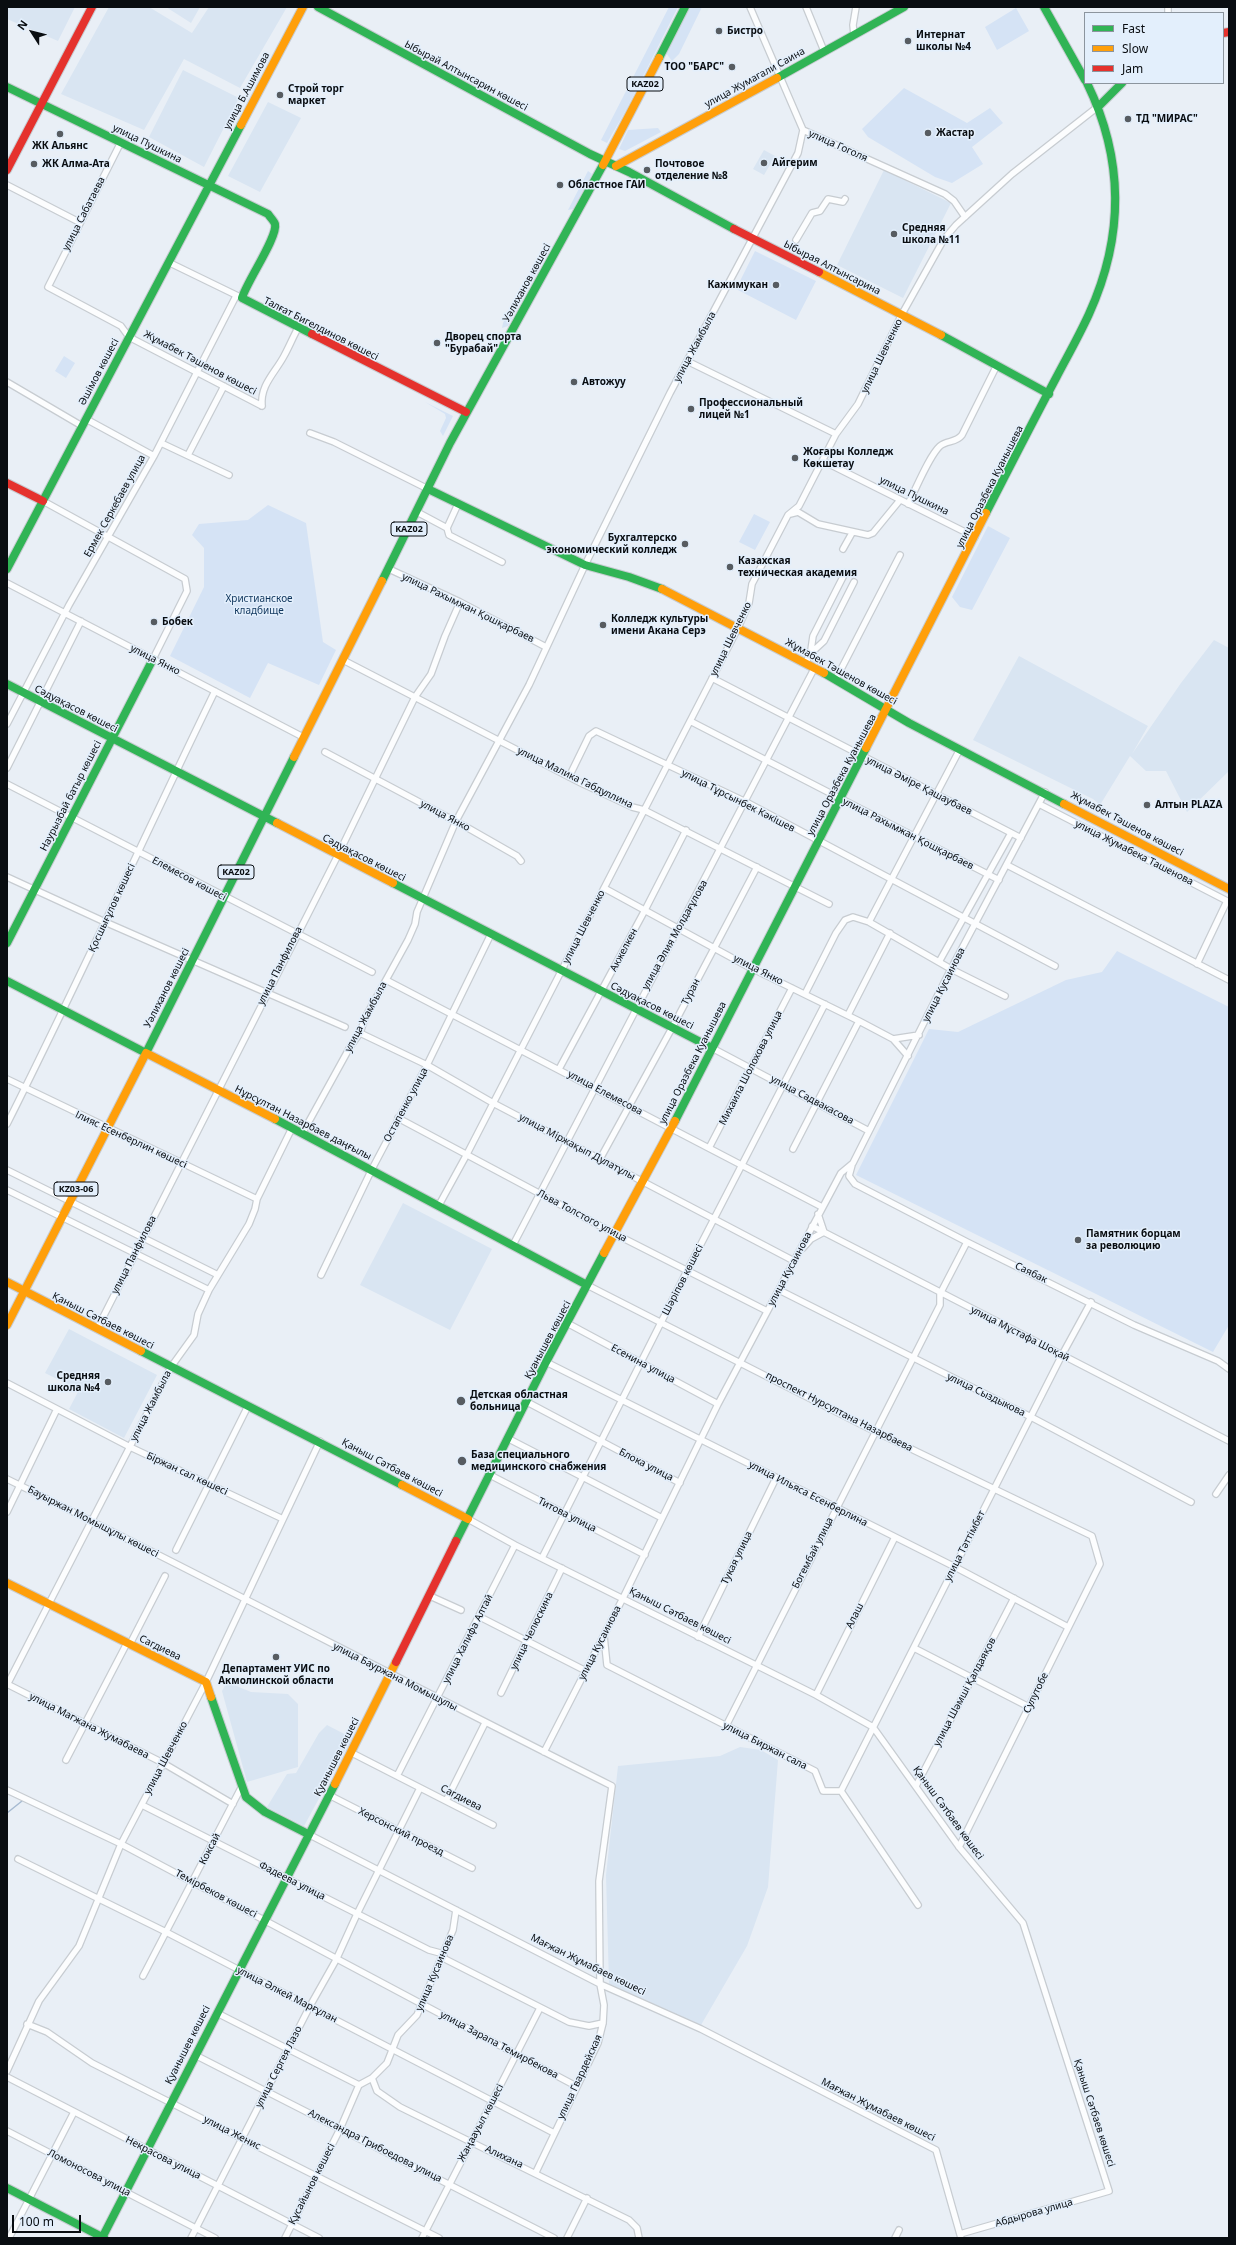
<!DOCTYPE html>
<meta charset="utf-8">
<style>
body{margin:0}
#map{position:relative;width:1236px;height:2245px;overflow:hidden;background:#e9eff6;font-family:"Noto Sans",sans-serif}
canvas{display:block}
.frame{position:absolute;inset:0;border:8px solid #090d11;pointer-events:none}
.legend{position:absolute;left:1084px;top:12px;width:140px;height:72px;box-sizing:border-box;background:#e3effc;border:1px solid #8c959e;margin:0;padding:5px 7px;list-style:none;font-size:12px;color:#090d11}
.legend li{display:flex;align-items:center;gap:8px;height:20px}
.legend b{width:20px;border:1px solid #8c959e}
.north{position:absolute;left:12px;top:12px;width:40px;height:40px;-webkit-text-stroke:3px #e3effc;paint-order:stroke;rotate:306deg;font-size:11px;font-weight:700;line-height:16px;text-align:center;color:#090d11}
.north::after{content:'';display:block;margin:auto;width:14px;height:18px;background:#090d11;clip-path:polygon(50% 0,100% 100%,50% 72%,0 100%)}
.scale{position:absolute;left:12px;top:2215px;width:69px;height:18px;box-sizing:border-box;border:2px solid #090d11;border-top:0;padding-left:5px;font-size:12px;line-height:14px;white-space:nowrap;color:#090d11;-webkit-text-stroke:3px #e3effc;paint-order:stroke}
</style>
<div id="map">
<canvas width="1236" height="2245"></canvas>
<div class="frame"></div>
<ul class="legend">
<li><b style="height:5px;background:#30b455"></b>Fast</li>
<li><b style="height:5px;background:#ff9f0a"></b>Slow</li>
<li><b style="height:5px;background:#e5322d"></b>Jam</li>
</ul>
<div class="north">N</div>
<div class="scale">100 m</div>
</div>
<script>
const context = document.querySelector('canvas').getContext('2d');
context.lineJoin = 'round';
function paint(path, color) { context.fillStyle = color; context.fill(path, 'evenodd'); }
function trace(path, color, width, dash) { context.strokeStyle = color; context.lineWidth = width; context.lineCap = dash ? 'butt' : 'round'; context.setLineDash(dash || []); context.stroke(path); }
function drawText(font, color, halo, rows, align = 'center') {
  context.font = font + ' "Noto Sans",sans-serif'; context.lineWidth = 3; context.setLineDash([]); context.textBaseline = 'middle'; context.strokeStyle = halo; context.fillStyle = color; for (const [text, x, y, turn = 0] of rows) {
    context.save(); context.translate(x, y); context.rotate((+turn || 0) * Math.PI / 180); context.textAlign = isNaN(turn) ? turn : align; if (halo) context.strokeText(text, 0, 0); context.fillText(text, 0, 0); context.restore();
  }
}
const built = new Path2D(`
 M 7,7 L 75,7 L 58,41 L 7,19 Z
 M 109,7 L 149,7 L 192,33 L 209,7 L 287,7 L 240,88 L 184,59 L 144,130 L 61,94 Z
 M 166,7 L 200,7 L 191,23 Z
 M 183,70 L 239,98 L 204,167 L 149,137 Z
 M 268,102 L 301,118 L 260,192 L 228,176 Z
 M 764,150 L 775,156 L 764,175 L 753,169 Z
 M 884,170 L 951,203 L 903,298 L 837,265 Z
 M 1214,640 L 1229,648 L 1229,771 L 1187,812 L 1166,771 L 1146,771 L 1130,756 L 1100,805 L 1093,799 L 973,740 L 1019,656 L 1148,726 L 1132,754 L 1181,683 Z
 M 403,1203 L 492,1249 L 450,1330 L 360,1285 Z
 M 69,1329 L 157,1375 L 124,1438 L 69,1409 L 79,1390 L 45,1373 Z
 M 227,1682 L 251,1692 L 288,1694 L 298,1704 L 298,1767 L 247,1782 L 222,1691 Z
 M 327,1725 L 352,1738 L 304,1826 L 267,1807 L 287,1774 L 296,1773 L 319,1733 Z
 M 740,1747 L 761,1750 L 778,1760 L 768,1887 L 747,1946 L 701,2025 L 609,1984 L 606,1875 L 618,1766 L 720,1756 Z`);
const green = new Path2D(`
 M 669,7 L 678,7 L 626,110 L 607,143 L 601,140 Z
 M 689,7 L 702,7 L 679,54 L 672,61 L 666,53 Z
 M 1016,8 L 1029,31 L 997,50 L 985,27 Z
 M 904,88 L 967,123 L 990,108 L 1003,123 L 972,147 L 983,164 L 952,183 L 935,177 L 868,137 L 862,129 Z
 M 658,128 L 661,132 L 625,151 L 619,149 L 628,130 Z
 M 588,171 L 592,174 L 573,209 L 568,210 Z
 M 755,251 L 816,281 L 796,320 L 736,289 Z
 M 541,256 L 544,260 L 530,285 L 525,283 Z
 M 521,290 L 525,294 L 508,326 L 502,328 L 503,323 Z
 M 64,356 L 75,363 L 66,378 L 55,371 Z
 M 425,402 L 453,416 L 443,436 L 440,431 L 446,418 L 445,414 Z
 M 268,505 L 306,523 L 323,642 L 336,650 L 319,685 L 268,663 L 250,698 L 170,656 L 204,587 L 204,548 L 192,535 L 199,524 L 248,520 Z
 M 754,514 L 770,522 L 755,550 L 739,542 Z
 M 988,526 L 1010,538 L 972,610 L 960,607 L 952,597 Z
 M 1117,951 L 1229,1007 L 1229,1325 L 1213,1352 L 856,1175 L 929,1029 L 958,1032 L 1066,980 L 1102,972 Z`);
const stream = new Path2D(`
 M 7,1813 L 22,1801`);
const street = new Path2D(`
 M 750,7 L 803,130 L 945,194 L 954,201 L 965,217
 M 806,7 L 824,51
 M 1168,13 L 1168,7
 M 854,35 L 853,25 L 856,7
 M 121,142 L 48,287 L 121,326 L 129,337 L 262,406
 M 7,185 L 79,222
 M 796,240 L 812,213 L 820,211 L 828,199 L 843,202 L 845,199
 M 168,262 L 238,296
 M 687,361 L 836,434
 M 7,382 L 82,426
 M 262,406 C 260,385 275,373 284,356 C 289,347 293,337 298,328
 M 86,419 L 154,456
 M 310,433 L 334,442 L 428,489
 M 161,443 L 229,475
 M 188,455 L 224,386
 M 823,461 L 975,537
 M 43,501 L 185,579 L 187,591 L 153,659
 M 458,504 L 447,528 L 449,535 L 502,562
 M 908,504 C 916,489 929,456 940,446 C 947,440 956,443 962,435 L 997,365
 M 417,512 L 447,528
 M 790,514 L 798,512 L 818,524 L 868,535 L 873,533 L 900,500
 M 843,549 L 852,533
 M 389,569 L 460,602 L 546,647
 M 7,583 L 303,737
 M 811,653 L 824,641 L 854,582
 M 343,660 L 581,783 L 632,807 L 644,810 L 829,904
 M 806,663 L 811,650 L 813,636 L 845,573
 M 712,678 L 1021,838
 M 836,679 L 900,555
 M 690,721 L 999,880
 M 7,724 L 69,605 L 154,456 L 236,296
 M 325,752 L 468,828 L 517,856 L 521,861
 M 7,768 L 81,621
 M 569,777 L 589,736 L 596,731 L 746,802 L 1055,966
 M 7,784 L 372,972
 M 1039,804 L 1229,902
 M 1007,865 L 1229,980
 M 7,877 L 105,922 L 345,1027
 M 604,888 L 747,966 L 859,1021 L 893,1039 L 908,1056
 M 869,922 L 960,749
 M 939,962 L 1011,833
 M 1197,964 L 1227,901
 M 386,980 L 822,1207
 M 805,994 L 836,933 L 845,920 L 853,917 L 869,922 L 951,969 L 1005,996
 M 848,1015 L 890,933
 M 360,1033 L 427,1065 L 493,1103 L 794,1261
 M 893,1039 L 919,1035
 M 712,1048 L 869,1131
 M 559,1069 L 645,910 L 686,830
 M 7,1079 L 257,1199
 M 398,1118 L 621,1237 L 767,1311
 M 7,1124 C 79,981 145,835 215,691
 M 302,1134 L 350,1047 L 360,1033 L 365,1018 L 408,940 L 415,924 L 417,912 L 456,821 L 529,685 L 585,565 L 670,393 L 798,153 L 803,130
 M 709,1148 L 792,988
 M 793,1149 L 859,1021
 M 600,1159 L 672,1028 L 757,867
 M 852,1165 L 849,1176 L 855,1184 L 967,1242 L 1134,1325 L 1218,1361 L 1229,1369
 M 7,1170 L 218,1275
 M 7,1190 L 209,1290
 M 439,1205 L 467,1154 L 738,628 L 749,603 L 752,584 L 788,515 L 799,506 L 836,434 L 858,404 L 902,314 L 944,239 L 956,225 L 1012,174 L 1100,105
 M 812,1226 L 1229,1441
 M 513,1245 L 815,667
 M 803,1248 L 811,1239 L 824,1232 L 818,1214
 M 321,1275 L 372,1169 L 427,1065 L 491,934
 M 587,1285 L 874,1431 L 1092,1536 L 1100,1564 L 959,1847
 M 779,1290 L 1031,1417 L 1191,1502
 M 567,1323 L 718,1404
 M 97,1329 L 338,855 L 415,697 L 431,674 L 445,636 L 460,602
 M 546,1362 L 955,1567 L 1068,1627
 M 7,1383 L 130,1447 L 283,1519
 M 527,1402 L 680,1483
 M 509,1439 L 662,1518
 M 490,1475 L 645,1555
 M 7,1479 C 210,1579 410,1685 612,1786 L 599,1881 L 600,1984 L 604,2005 L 603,2023 L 598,2043 L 536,2172
 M 1216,1494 L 1229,1475
 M 7,1512 L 57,1409
 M 468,1519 L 515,1545 L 816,1695 L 873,1727 L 959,1847 L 1023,1923 L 1109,2191 L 960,2234
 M 176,1550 L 248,1406
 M 542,1558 L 687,1271 L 825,1004
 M 430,1596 L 461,1610
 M 480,1617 L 586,1671
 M 604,1636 L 607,1665 L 815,1771 L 823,1791 L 841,1791 L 918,1905
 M 698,1637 L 776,1478
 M 130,1644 L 165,1576
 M 914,1648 L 1029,1707
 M 7,1684 L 163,1763 L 233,1804
 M 7,1685 L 171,1367 L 194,1335 L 198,1314 L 209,1290 L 249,1224 L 255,1209 L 257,1199 L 292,1128
 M 501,1693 L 562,1568
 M 816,1695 L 895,1537
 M 726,1726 L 940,1305 L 940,1294 L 967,1242
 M 350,1752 L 493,1825
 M 544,1752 L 623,1598 L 718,1404 L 841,1173 L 853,1163 L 951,969 L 1045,792
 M 66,1760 L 127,1643
 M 397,1776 L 515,1545
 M 916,1786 L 1014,1598
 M 7,1790 L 121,1844 L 576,2086
 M 841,1791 L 1062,1355 L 1091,1302
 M 329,1795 L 472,1868
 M 446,1801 L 485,1723
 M 142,1805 L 429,1950 L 444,1954
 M 308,1834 L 600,1984 L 701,2029 L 936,2150 L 961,2238
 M 18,1859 L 166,1932 L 554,2133
 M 443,1958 L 569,2022 L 589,2026 L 603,2023
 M 143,1976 L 242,1786
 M 217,2013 L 359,2085
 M 27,2024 L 47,2032 L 92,2063 L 439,2238
 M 195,2055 L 554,2238
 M 7,2071 L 39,2001 L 79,1946 L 121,1844 L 206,1682 L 320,1441
 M 7,2077 L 319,2238
 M 372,2078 L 377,2091 L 400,2107 L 629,2220 L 637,2228 L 639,2238
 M 359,2085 L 372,2078 L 387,2063 L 398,2035 L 417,2015 L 453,1930 L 456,1910
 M 7,2131 L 215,2238
 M 9,2238 L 74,2112
 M 191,2238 L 310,2006 L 336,1960 L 357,1914 L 420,1788
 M 285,2238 L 340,2129 L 359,2085
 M 422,2238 L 540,2008
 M 567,2238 L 587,2198
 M 895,2238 L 899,2230`);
const fast = new Path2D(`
 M 318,7 L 590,154 L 629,172 L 734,229
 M 1044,7 L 1085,80
 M 659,58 L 685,7
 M 777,78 L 904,7
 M 7,87 L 268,214 C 270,217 274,221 275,224 C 278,237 247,281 242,298 L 312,334
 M 1100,105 L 1122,83
 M 941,335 L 1049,394
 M 428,489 L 585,565 L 629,577 L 662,589
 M 986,513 C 1009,468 1032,423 1056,378 C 1067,357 1079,336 1089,314 C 1124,237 1124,159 1087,83
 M 7,569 L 241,125
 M 382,581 L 450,443 L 603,165
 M 824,673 L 909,723 L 1064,804
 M 7,684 L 277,823
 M 393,883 L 712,1048
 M 7,943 L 153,659
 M 7,981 L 146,1053 L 294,757
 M 275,1119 L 587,1285
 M 675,1121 L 866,748
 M 141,1351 L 402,1485
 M 456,1541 L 546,1362 L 604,1253
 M 211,1697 L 246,1797 L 265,1812 L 308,1834
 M 7,2188 L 104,2238
 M 102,2238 L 335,1784`);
const slow = new Path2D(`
 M 241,125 L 303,7
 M 603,165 L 659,58
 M 616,166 L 777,78
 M 819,272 L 941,335
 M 662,589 L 824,673
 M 866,748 L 986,513
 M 294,757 L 382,581
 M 1064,804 L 1229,889
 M 277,823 L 393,883
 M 146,1053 L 275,1119
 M 604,1253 L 675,1121
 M 7,1282 L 141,1351
 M 7,1325 L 146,1053
 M 402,1485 L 468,1519
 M 7,1583 L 206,1682 L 211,1697
 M 335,1784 L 396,1662`);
const jam = new Path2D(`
 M 1223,33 L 1229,32
 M 7,170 L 92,7
 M 734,229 L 819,272
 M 312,334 L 466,412
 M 7,483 L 43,501
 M 396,1662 L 456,1541`);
const markers = [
 [719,31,4,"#575c61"],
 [908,41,4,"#575c61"],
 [732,67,4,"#575c61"],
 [280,95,4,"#575c61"],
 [1128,119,4,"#575c61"],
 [928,133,4,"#575c61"],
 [60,134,4,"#575c61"],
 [764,163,4,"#575c61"],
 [34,164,4,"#575c61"],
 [647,170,4,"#575c61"],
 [560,185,4,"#575c61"],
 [894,234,4,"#575c61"],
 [776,285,4,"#575c61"],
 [437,343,4,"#575c61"],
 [574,382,4,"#575c61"],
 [691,409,4,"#575c61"],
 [795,458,4,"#575c61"],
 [685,544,4,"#575c61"],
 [730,567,4,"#575c61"],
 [154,622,4,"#575c61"],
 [603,625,4,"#575c61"],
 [1147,805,4,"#575c61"],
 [1078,1240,4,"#575c61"],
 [108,1382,4,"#575c61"],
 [461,1401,5,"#575c61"],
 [462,1461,5,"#575c61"],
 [276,1657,4,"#575c61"]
];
const shields = [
 [645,84,36],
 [409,529,36],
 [236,872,36],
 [76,1189,44]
];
const shieldNames = [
 ["KАZ02",645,84],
 ["KАZ02",409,529],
 ["KАZ02",236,872],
 ["KZ03-06",76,1189]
];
const poiNames = [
 ["Бистро",727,31],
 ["Интернат",916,35],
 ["школы №4",916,47],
 ["ТОО \"БАРС\"",724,67,"right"],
 ["Строй торг",288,89],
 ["маркет",288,101],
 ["ТД \"МИРАС\"",1136,119],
 ["Жастар",936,133],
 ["ЖК Альянс",60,146,"center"],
 ["Айгерим",772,163],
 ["ЖК Алма-Ата",42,164],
 ["Почтовое",655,164],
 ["отделение №8",655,176],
 ["Областное ГАИ",568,185],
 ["Средняя",902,228],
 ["школа №11",902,240],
 ["Кажимукан",768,285,"right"],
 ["Дворец спорта",445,337],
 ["\"Бурабай\"",445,349],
 ["Автожуу",582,382],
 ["Профессиональный",699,403],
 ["лицей №1",699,415],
 ["Жоғары Колледж",803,452],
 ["Көкшетау",803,464],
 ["Бухгалтерско",677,538,"right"],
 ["экономический колледж",677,550,"right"],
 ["Казахская",738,561],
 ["техническая академия",738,573],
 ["Колледж культуры",611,619],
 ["имени Акана Серэ",611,631],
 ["Бобек",162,622],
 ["Алтын PLAZA",1155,805],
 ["Памятник борцам",1086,1234],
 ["за революцию",1086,1246],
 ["Средняя",100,1376,"right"],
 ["школа №4",100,1388,"right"],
 ["Детская областная",470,1395],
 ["больница",470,1407],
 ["База специального",471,1455],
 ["медицинского снабжения",471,1467],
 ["Департамент УИС по",276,1669,"center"],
 ["Акмолинской области",276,1681,"center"]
];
const streetNames = [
 ["Ыбырай Алтынсарин көшесі",466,76,28],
 ["улица Жумагали Саина",755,78,-29],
 ["улица Б.Ашимова",247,91,-62],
 ["улица Пушкина",147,144,26],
 ["улица Гоголя",838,146,24],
 ["улица Сабатаева",84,214,-63],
 ["Ыбырая Алтынсарина",832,268,27],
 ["Уәлиханов көшесі",527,283,-61],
 ["Талғат Бигелдинов көшесі",321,329,27],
 ["улица Жамбыла",695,347,-62],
 ["улица Шевченко",882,356,-64],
 ["Жұмабек Тәшенов көшесі",200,363,28],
 ["Әшімов көшесі",99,372,-62],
 ["улица Оразбека Куанышева",990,487,-63],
 ["улица Пушкина",914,496,26],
 ["Ермек Серкебаев улица",115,506,-61],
 ["улица Рахымжан Қошқарбаев",468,608,26],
 ["улица Шевченко",731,639,-64],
 ["улица Янко",155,660,27],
 ["Жұмабек Тәшенов көшесі",841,672,29],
 ["Сәдуақасов көшесі",76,709,27],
 ["улица Оразбека Куанышева",842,775,-62],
 ["улица Малика Габдуллина",575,778,26],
 ["улица Әміре Қашаубаев",919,786,27],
 ["Наурызбай батыр көшесі",71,796,-63],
 ["улица Тұрсынбек Кәкішев",738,801,27],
 ["улица Янко",445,816,28],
 ["Жұмабек Тәшенов көшесі",1127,824,28],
 ["улица Рахымжан Қошқарбаев",908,834,27],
 ["улица Жумабека Ташенова",1134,853,27],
 ["Сәдуақасов көшесі",364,858,27],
 ["Елемесов көшесі",189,879,28],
 ["Қосшығұлов көшесі",112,908,-65],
 ["улица Шевченко",584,927,-63],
 ["улица Әлия Молдағұлова",675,935,-61],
 ["Акжелкен",624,950,-62],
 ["улица Панфилова",280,966,-63],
 ["улица Янко",758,970,27],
 ["улица Кусаинова",944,985,-63],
 ["Уәлиханов көшесі",167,988,-63],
 ["Туран",691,992,-63],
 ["Сәдуақасов көшесі",652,1006,27],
 ["улица Жамбыла",366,1017,-62],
 ["улица Оразбека Куанышева",693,1063,-63],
 ["Михаила Шолохова улица",751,1068,-63],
 ["улица Елемесова",605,1093,28],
 ["улица Садвакасова",812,1100,28],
 ["Остапенко улица",406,1105,-62],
 ["Нұрсұлтан Назарбаев даңғылы",303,1123,27],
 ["Ілияс Есенберлин көшесі",131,1140,25],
 ["улица Міржақып Дулатұлы",577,1147,28],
 ["Льва Толстого улица",582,1216,28],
 ["улица Панфилова",134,1255,-63],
 ["улица Кусаинова",790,1269,-62],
 ["Саябак",1031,1273,26],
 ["Шәріпов көшесі",683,1280,-63],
 ["Қаныш Сәтбаев көшесі",103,1321,27],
 ["улица Мұстафа Шоқай",1020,1334,27],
 ["Қуанышев көшесі",548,1340,-62],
 ["Есенина улица",643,1364,28],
 ["улица Сыздыкова",986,1395,26],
 ["улица Жамбыла",151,1406,-63],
 ["проспект Нурсултана Назарбаева",839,1412,27],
 ["Блока улица",646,1465,27],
 ["Қаныш Сәтбаев көшесі",392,1468,28],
 ["Біржан сал көшесі",187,1474,25],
 ["улица Ильяса Есенберлина",808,1494,27],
 ["Титова улица",567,1515,27],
 ["Бауыржан Момышұлы көшесі",93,1522,27],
 ["улица Тәттімбет",965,1546,-63],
 ["Богембай улица",813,1553,-63],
 ["Тукая улица",737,1558,-64],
 ["Қаныш Сәтбаев көшесі",680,1616,27],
 ["Алаш",855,1616,-63],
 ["улица Челюскина",532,1631,-64],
 ["улица Халифа Алтай",468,1639,-63],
 ["улица Кусаинова",600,1643,-63],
 ["Сагдиева",160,1648,26],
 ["улица Бауржана Момышулы",395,1677,27],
 ["улица Шәмші Қалдаяқов",965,1692,-62],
 ["Сулутобе",1036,1693,-64],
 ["улица Магжана Жумабаева",89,1726,27],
 ["улица Биржан сала",765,1746,27],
 ["Қуанышев көшесі",337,1757,-63],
 ["улица Шевченко",166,1758,-62],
 ["Сагдиева",461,1798,27],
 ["Қаныш Сәтбаев көшесі",948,1813,54],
 ["Херсонский проезд",401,1832,27],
 ["Коксай",210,1849,-63],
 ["Фадеева улица",292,1881,27],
 ["Темірбеков көшесі",216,1894,28],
 ["Мағжан Жұмабаев көшесі",588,1965,26],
 ["улица Кусаинова",435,1973,-67],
 ["улица Әлкей Марғұлан",287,1995,27],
 ["Қуанышев көшесі",188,2045,-63],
 ["улица Зарапа Темирбекова",499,2045,28],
 ["улица Сергея Лазо",279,2067,-63],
 ["улица Гвардейская",580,2077,-65],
 ["Мағжан Жұмабаев көшесі",878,2110,27],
 ["Қаныш Сәтбаев көшесі",1094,2113,72],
 ["Жаңаауыл көшесі",481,2123,-62],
 ["улица Женис",232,2133,27],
 ["Александра Грибоедова улица",375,2146,27],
 ["Алихана",504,2157,25],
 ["Некрасова улица",163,2158,27],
 ["Ломоносова улица",89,2173,27],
 ["Құсайынов көшесі",312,2184,-63],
 ["Абдырова улица",1034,2213,-16]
];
const parkNames = [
 ["Христианское",259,599],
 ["кладбище",259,611]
];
paint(built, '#d9e5f2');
paint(green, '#d5e3f5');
trace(stream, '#a6bad1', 1.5);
trace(street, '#c7ccd1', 8);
trace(fast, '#c7ccd1', 10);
trace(slow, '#c7ccd1', 10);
trace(jam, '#c7ccd1', 10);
trace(street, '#fcfdfe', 5.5);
trace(fast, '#30b455', 8);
trace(slow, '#ff9f0a', 8);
trace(jam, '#e5322d', 8);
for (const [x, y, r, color] of markers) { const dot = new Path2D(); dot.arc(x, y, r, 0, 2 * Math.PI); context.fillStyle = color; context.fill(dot); trace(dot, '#e3effc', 1.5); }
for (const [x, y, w] of shields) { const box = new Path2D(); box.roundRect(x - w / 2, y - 7, w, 14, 3); context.fillStyle = '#e3effc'; context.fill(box); trace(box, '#090d11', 1); }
drawText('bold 9px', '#090d11', null, shieldNames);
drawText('bold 10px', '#090d11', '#e3effc', poiNames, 'left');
drawText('10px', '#090d11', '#e3effc', streetNames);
drawText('10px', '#0f365d', '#e3effc', parkNames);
</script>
